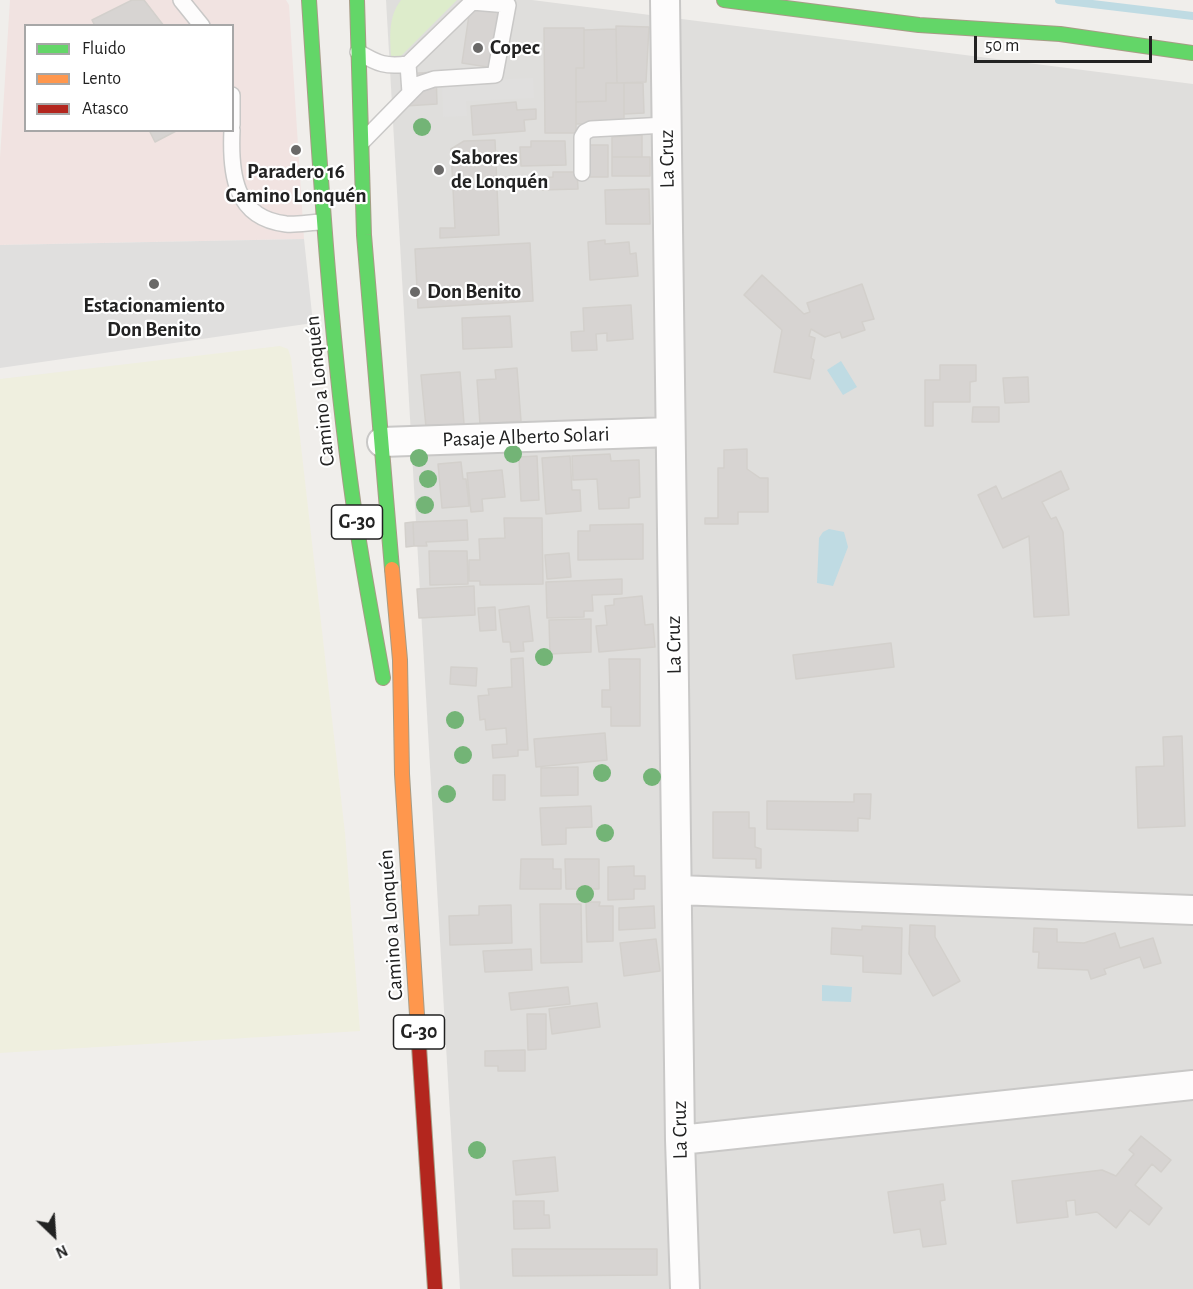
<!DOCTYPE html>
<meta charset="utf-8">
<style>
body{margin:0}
#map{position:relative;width:1193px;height:1289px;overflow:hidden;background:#f0eeeb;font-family:"Alegreya Sans",sans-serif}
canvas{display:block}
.legend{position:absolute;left:24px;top:24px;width:210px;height:108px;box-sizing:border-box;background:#fff;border:2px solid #a7a7a7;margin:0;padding:8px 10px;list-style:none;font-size:18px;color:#222}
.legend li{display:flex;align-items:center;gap:12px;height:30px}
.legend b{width:30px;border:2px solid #a7a7a7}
.north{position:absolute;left:24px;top:1205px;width:60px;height:60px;-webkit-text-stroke:4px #fff;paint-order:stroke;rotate:155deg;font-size:16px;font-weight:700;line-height:24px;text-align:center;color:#222}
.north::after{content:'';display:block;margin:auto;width:21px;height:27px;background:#222;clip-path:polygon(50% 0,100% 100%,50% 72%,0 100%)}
.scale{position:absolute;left:974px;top:36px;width:178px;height:27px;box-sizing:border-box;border:3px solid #222;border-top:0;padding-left:8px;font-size:18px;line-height:21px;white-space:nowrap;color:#222;-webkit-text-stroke:4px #fff;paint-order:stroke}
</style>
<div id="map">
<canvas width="1193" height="1289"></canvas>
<ul class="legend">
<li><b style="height:8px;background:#63d668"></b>Fluido</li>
<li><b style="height:8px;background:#ff974d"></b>Lento</li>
<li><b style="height:8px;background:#b3261e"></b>Atasco</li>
</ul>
<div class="north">N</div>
<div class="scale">50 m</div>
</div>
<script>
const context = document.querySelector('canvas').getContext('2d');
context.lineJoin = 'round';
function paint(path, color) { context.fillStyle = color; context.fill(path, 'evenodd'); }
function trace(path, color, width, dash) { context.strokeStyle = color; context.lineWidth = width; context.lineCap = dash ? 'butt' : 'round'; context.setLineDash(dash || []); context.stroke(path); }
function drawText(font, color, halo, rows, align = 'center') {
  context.font = font + ' "Alegreya Sans",sans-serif'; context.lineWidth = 4.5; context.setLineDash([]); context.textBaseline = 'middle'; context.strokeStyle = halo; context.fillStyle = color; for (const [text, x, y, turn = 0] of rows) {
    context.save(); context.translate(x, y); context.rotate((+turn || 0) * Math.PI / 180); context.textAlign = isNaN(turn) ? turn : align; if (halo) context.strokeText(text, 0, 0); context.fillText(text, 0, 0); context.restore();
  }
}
const residential = new Path2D(`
 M 386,0 L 532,0 L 1193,84 L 1193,1289 L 460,1289 Z`);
const commercial = new Path2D(`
 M 10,0 L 286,0 L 289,5 L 304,239 L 0,245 L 0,158 ZM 26,26 L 232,26 L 232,130 L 26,130 Z`);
const farmland = new Path2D(`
 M 280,346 L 288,349 L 291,358 L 345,833 L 360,1031 L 0,1053 L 0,379 Z`);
const grass = new Path2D(`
 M 401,0 L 457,0 L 398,59 L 391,56 C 390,36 388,17 401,0 Z`);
const parking = new Path2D(`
 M 533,78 L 534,98 L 466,101 L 467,116 L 443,117 L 442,82 Z
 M 304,239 L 313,323 L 0,368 L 0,245 Z`);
const water = new Path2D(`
 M 841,361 L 857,387 L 843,395 L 827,370 Z
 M 829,529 L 844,532 L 848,547 L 833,586 L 817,583 L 819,538 L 823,532 Z
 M 822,985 L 852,987 L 851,1002 L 822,1001 Z`);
const stream = new Path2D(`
 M 1059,0 L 1193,16`);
const building = new Path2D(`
 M 132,0 L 144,0 L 164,26 L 95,26 L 92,20 Z
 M 470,8 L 502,13 L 494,68 L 462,63 Z
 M 616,26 L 649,27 L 646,82 L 617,83 Z
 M 544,28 L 584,28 L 584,68 L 576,68 L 576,133 L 545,133 Z
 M 616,29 L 617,83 L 606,83 L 606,101 L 576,102 L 576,68 L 584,68 L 584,30 Z
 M 436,72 L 437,104 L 405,106 L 403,74 Z
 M 606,83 L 624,83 L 624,123 L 576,124 L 576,102 L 606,101 Z
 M 624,83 L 643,83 L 644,113 L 624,114 Z
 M 516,102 L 517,110 L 536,109 L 536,119 L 524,120 L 525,131 L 473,135 L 471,106 Z
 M 149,130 L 178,130 L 155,142 Z
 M 642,135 L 642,157 L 612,157 L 612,137 Z
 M 495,140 L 499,235 L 440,238 L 440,228 L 455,228 L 451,149 L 464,141 Z
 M 531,141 L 565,141 L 566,165 L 521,166 L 520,147 L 531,147 Z
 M 587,145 L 608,145 L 608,177 L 587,177 Z
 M 612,157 L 650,157 L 650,176 L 612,176 Z
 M 553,172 L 577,172 L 578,189 L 540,190 L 540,178 L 553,177 Z
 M 649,189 L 650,224 L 606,224 L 605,190 Z
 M 605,240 L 605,244 L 629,242 L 630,254 L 636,253 L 638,276 L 590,280 L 588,242 Z
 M 530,243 L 533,301 L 418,308 L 415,249 Z
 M 762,275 L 804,314 L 810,312 L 807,303 L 862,284 L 874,319 L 862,322 L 865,330 L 842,338 L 840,332 L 825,337 L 811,329 L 809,336 L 815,338 L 811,358 L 814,360 L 810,379 L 774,372 L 782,330 L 744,295 Z
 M 631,305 L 633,339 L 607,341 L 607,333 L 596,334 L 597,350 L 572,351 L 571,332 L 584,331 L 583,308 Z
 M 510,316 L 512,347 L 463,349 L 462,318 Z
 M 940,365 L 976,365 L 976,381 L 970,382 L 970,402 L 933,402 L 933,426 L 925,426 L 925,380 L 940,380 Z
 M 517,368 L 521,421 L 480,424 L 477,380 L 496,379 L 495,370 Z
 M 460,372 L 464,424 L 426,427 L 421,375 Z
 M 1028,377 L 1029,402 L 1005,403 L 1003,378 Z
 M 973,407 L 999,407 L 999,422 L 972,422 Z
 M 747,449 L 747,469 L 760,478 L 768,478 L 768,512 L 738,512 L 738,524 L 705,524 L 705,518 L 718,518 L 718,468 L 724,468 L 724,450 Z
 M 610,454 L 611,461 L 639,460 L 640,497 L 629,498 L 629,508 L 599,509 L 597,479 L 573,480 L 572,456 Z
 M 537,456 L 539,500 L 521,501 L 519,457 Z
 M 570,456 L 572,490 L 580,490 L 581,511 L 546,514 L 542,458 Z
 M 461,462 L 463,479 L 466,479 L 469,506 L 442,508 L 438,464 Z
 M 502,470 L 505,497 L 482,499 L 483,511 L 471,512 L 467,473 Z
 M 1061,471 L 1069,489 L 1042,502 L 1051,519 L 1056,517 L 1063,532 L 1069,615 L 1034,617 L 1029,536 L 1003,548 L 978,495 L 996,486 L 1002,499 Z
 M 504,518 L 542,518 L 543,584 L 480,585 L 480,581 L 469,581 L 469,560 L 480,560 L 479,539 L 505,538 Z
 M 467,520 L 468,540 L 426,542 L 427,546 L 414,546 L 413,522 Z
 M 413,522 L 414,546 L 406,547 L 405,523 Z
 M 643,524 L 643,559 L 578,560 L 578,531 L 590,531 L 590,525 Z
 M 429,551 L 467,551 L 468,584 L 430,585 Z
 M 569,553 L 571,577 L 547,579 L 545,555 Z
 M 622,579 L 622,594 L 592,595 L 593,611 L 584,611 L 584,617 L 547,618 L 546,582 Z
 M 474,586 L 475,615 L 419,618 L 417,589 Z
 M 642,596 L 645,625 L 653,624 L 655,647 L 599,652 L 596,626 L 607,625 L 605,606 L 614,605 L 614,599 Z
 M 529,606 L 533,641 L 523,642 L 524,651 L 511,652 L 510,642 L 503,642 L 499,610 Z
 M 495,607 L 496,630 L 480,631 L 478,608 Z
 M 591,619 L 591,652 L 550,654 L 549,620 Z
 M 891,643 L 894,667 L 796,679 L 793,655 Z
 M 523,658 L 528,750 L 518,750 L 518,756 L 493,758 L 492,745 L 507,744 L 506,728 L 486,730 L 485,719 L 480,720 L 478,696 L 489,695 L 488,689 L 512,687 L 511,659 Z
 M 609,659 L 640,659 L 640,726 L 611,726 L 611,707 L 602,707 L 602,690 L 610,690 Z
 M 451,667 L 477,668 L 476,686 L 450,684 Z
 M 605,733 L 607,760 L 536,767 L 534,739 Z
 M 1182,736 L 1185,826 L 1138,828 L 1136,767 L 1164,766 L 1163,737 Z
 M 578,767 L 578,795 L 541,796 L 541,768 Z
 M 493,775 L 505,775 L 505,800 L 493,800 Z
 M 854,794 L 871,794 L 870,819 L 858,818 L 858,831 L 767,829 L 767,801 L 854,802 Z
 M 591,806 L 592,827 L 566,828 L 566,844 L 542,845 L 540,808 Z
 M 713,812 L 749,812 L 749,828 L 755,828 L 755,847 L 761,849 L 761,868 L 756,868 L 756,859 L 713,858 Z
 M 521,859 L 553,859 L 553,869 L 561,869 L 561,889 L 520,889 Z
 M 565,859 L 599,859 L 599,889 L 566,889 Z
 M 634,866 L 634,876 L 645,876 L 645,889 L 634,889 L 634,899 L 608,900 L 608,867 Z
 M 586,902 L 600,902 L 599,906 L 613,906 L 613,941 L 587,942 Z
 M 540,904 L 581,904 L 582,962 L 541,963 Z
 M 511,905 L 512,943 L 450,945 L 449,916 L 479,915 L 479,906 Z
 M 654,906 L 655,928 L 619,930 L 619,908 Z
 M 910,925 L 935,926 L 935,937 L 960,981 L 933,996 L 909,954 Z
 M 862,926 L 902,928 L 901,974 L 863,972 L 863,956 L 831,954 L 832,928 L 862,930 Z
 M 1034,928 L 1057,929 L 1057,942 L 1084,943 L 1115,933 L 1120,948 L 1153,938 L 1161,963 L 1144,968 L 1140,957 L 1104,969 L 1106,974 L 1091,979 L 1088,970 L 1038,968 L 1039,952 L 1033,952 Z
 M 656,939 L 660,971 L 624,976 L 620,943 Z
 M 531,949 L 532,970 L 485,972 L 483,951 Z
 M 568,987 L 570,1004 L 511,1010 L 509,993 Z
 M 597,1003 L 600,1027 L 552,1034 L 549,1009 Z
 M 527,1014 L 546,1014 L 546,1049 L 528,1050 Z
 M 525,1050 L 525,1071 L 498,1071 L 498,1066 L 485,1066 L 485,1051 Z
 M 1141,1136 L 1171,1160 L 1161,1172 L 1152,1164 L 1135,1185 L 1162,1208 L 1149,1225 L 1130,1210 L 1116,1228 L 1097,1212 L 1076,1215 L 1075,1200 L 1066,1201 L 1068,1217 L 1017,1223 L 1012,1181 L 1102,1170 L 1116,1176 L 1134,1154 L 1129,1150 Z
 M 555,1157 L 558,1191 L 516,1195 L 513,1161 Z
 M 943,1184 L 945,1200 L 940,1201 L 946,1244 L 923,1247 L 920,1229 L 894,1233 L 888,1192 Z
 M 513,1201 L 544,1201 L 544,1215 L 549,1215 L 550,1228 L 514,1229 Z
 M 512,1249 L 657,1249 L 657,1275 L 513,1276 Z`);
const lane = new Path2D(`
 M 181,0 L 202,26
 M 472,2 L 508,5 L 495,75 L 434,79 L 419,84 L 410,93 L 408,64 Z
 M 358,52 C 378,64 386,67 408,64
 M 232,95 L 232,125
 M 232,130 C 230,173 234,218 286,224 C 298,225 311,222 323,222
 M 363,141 L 410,93
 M 582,173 L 582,137 L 585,132 L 591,129 L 666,125`);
const street = new Path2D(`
 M 665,0 L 680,1140 L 685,1289
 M 382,442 L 670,432
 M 678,890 L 1193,910
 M 680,1140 L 1193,1085`);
const fast = new Path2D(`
 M 309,0 C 320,169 330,339 354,508 C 362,565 373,621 383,678
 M 357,0 L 364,235 L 392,569
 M 724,0 L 919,25 L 1060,34 L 1193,53`);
const slow = new Path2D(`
 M 392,569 L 400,660 L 402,774 L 418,1031`);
const jam = new Path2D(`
 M 418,1031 L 435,1289`);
const trees = [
 [422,127],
 [513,454],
 [419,458],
 [428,479],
 [425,505],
 [544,657],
 [455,720],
 [463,755],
 [602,773],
 [652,777],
 [447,794],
 [605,833],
 [585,894],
 [477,1150]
];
const markers = [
 [478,48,6,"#6a6968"],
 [296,150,6,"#6a6968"],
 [439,170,6,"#6a6968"],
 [154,284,6,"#6a6968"],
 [415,292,6,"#6a6968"]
];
const shields = [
 [357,522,51],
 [419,1032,51]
];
const shieldNames = [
 ["G-30",357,522],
 ["G-30",419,1032]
];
const poiNames = [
 ["Copec",490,48],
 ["Sabores",451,158],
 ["de Lonquén",451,182],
 ["Paradero 16",296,172,"center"],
 ["Camino Lonquén",296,196,"center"],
 ["Don Benito",427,292],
 ["Estacionamiento",154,306,"center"],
 ["Don Benito",154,330,"center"]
];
const streetNames = [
 ["La Cruz",667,159,-91],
 ["Camino a Lonquén",320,391,-96],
 ["Pasaje Alberto Solari",526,437,-2],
 ["La Cruz",674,645,-91],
 ["Camino a Lonquén",391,925,-94],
 ["La Cruz",680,1130,-91]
];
paint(residential, '#dfdedc');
paint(commercial, '#f1e3e1');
paint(farmland, '#efefdf');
paint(grass, '#ddeccb');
paint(parking, '#e0dfde');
paint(water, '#bfdbe3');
trace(stream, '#bfdbe3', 8);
paint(building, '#d7d4d2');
trace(building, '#d3d0cc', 1.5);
trace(lane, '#c9c8c7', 18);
trace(street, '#c9c8c7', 32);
trace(fast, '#a79c86', 16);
trace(slow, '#a79c86', 16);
trace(jam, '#a79c86', 16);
trace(lane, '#fdfcfc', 15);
trace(street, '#fdfcfc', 28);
trace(fast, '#63d668', 14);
trace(slow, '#ff974d', 14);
trace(jam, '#b3261e', 14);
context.fillStyle = '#73b476';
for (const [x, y] of trees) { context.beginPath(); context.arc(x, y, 9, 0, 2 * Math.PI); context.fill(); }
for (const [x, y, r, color] of markers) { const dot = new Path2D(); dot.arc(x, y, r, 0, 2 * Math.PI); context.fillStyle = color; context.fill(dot); trace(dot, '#fff', 2); }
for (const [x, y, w] of shields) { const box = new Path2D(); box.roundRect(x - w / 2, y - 17, w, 34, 4.5); context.fillStyle = '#fff'; context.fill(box); trace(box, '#222', 1.5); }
drawText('bold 20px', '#222', null, shieldNames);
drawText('bold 21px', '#222', '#fff', poiNames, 'left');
drawText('21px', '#222', '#fff', streetNames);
</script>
